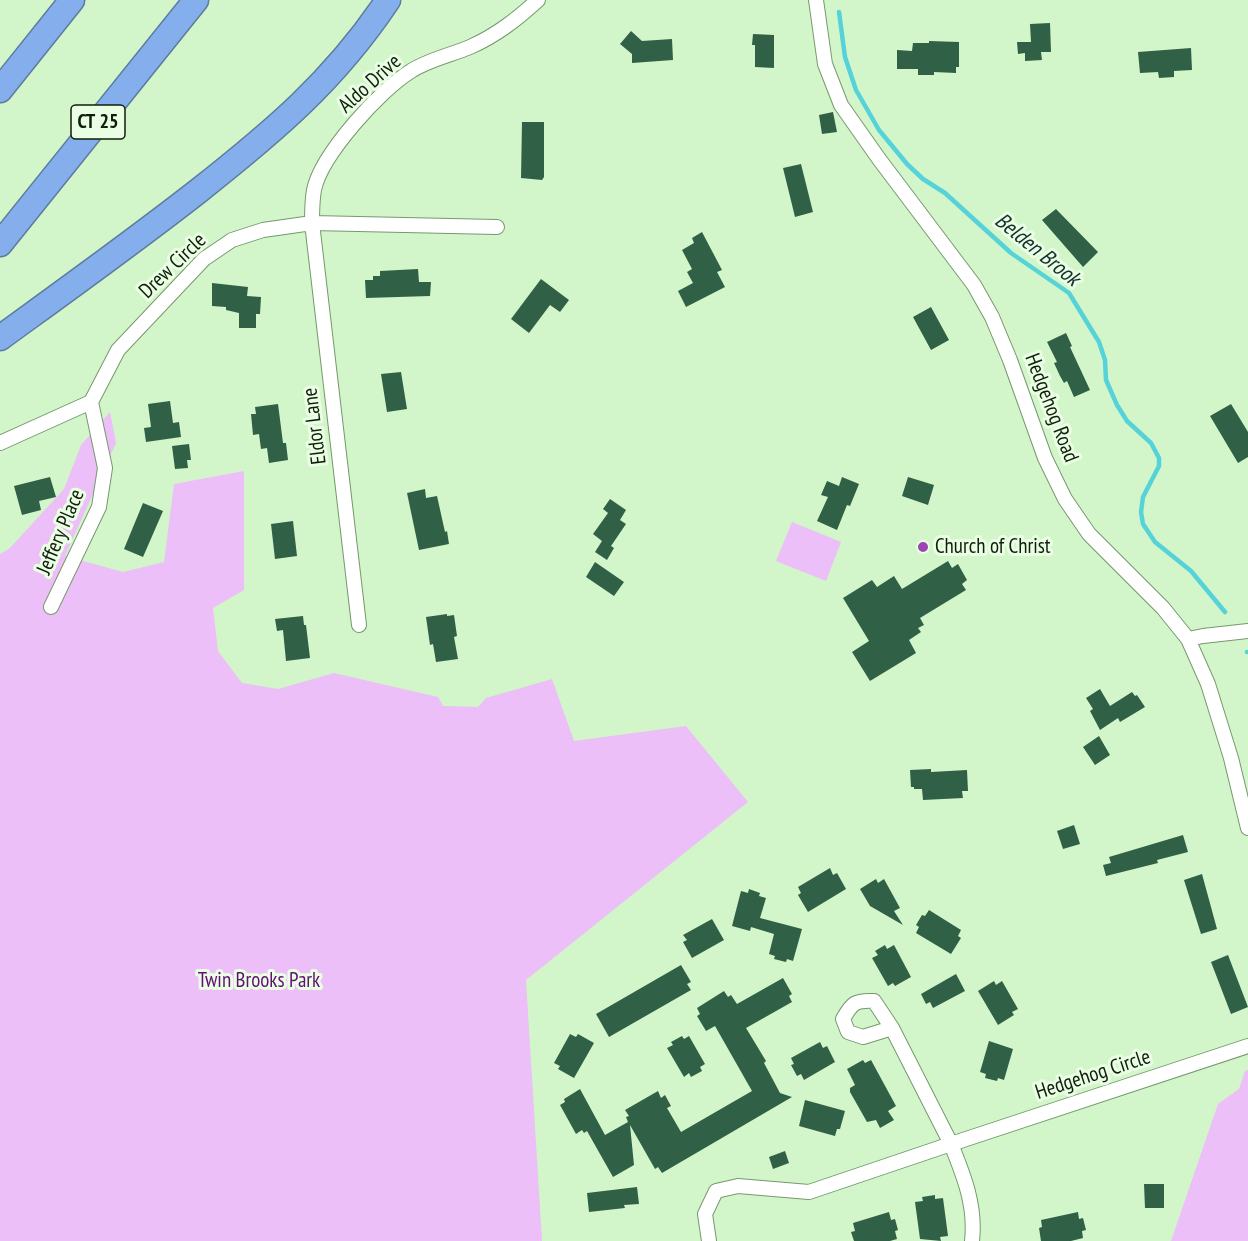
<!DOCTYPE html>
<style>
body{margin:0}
canvas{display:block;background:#d2f5c9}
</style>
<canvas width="1248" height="1241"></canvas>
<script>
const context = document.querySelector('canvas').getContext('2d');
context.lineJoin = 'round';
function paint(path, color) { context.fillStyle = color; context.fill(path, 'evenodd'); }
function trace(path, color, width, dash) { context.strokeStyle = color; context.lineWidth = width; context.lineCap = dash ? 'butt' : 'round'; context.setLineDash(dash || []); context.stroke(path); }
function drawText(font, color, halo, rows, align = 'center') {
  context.font = font + ' "PT Sans Narrow",sans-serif'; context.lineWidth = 6; context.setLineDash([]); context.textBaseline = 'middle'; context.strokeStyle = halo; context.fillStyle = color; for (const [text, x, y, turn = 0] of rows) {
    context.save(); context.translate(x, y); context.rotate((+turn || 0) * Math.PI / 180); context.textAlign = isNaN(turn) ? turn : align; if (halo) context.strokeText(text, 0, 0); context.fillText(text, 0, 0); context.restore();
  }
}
const green = new Path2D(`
 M 110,412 L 116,443 L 65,556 L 123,572 L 164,562 L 174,484 L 244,471 L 244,590 L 213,608 L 218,651 L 242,683 L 278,689 L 334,673 L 438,697 L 443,706 L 478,707 L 486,698 L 552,679 L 574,741 L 686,726 L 748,802 L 526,980 L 542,1241 L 0,1241 L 0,554 L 9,549 L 64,489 L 81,445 Z
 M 792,522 L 841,542 L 826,581 L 776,561 Z
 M 1248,1070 L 1248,1241 L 1171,1241 L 1218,1104 L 1239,1089 L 1245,1071 Z`);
const stream = new Path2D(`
 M 839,12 L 845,57 L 856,90 L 879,130 L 907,164 L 923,179 L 945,193 L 1011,253 L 1069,293 L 1099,342 L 1105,360 L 1106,380 L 1117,405 L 1127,421 L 1151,443 L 1159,458 L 1159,466 L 1143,497 L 1141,512 L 1143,524 L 1155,542 L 1191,571 L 1225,612
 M 1247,652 L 1248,652`);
const building = new Path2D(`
 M 1050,23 L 1051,52 L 1041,52 L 1042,60 L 1025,61 L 1025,53 L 1018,54 L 1017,42 L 1031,42 L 1030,24 Z
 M 631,31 L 642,41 L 672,39 L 673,60 L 632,63 L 632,54 L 620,44 Z
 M 753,34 L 774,35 L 774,68 L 755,67 L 755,45 L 752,45 Z
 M 929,41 L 959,42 L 959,67 L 956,67 L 956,73 L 934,72 L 934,75 L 918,75 L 918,69 L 897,69 L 897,50 L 912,51 L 913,43 L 929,43 Z
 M 1191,48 L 1192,70 L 1174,71 L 1174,77 L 1159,78 L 1158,72 L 1140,73 L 1138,52 Z
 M 833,112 L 837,132 L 822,134 L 819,115 Z
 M 522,122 L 544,122 L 544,177 L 542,180 L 521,178 Z
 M 801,164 L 813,212 L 795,217 L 783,168 Z
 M 1056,209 L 1098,252 L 1083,267 L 1042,220 Z
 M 702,232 L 722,270 L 717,272 L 725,287 L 686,307 L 678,291 L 693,283 L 687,272 L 692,269 L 682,250 L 694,243 L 692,238 Z
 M 418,269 L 419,282 L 431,282 L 430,296 L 366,298 L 365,280 L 373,280 L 373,276 L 380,276 L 380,271 Z
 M 541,279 L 569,300 L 560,312 L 550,305 L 529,333 L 511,319 Z
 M 212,283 L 248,287 L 247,296 L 261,297 L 260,314 L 256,314 L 256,328 L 239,328 L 239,313 L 226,310 L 226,307 L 212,306 Z
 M 931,307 L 949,340 L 931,350 L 913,317 Z
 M 1066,333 L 1072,346 L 1070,347 L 1090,390 L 1074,397 L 1067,381 L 1064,383 L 1060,376 L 1054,363 L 1057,362 L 1047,342 Z
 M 401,372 L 407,409 L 387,412 L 381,374 Z
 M 170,401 L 173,423 L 179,422 L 181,437 L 146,442 L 144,428 L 151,427 L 148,404 Z
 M 278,404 L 283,443 L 286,443 L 288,460 L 269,463 L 267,448 L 261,449 L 259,434 L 253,435 L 251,414 L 256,414 L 255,407 Z
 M 1231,404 L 1248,432 L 1248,457 L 1238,463 L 1210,416 Z
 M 189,444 L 191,460 L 187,460 L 188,468 L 175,469 L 172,446 Z
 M 50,477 L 56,497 L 39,501 L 41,510 L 22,515 L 14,486 Z
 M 842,477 L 859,484 L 850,506 L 847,505 L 837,530 L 817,521 L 828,497 L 821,495 L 827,481 L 839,486 Z
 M 908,477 L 934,485 L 928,505 L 902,496 Z
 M 425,489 L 426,498 L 437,496 L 445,532 L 447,531 L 449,544 L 419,550 L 407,493 Z
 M 610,499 L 626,510 L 620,520 L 626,524 L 611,546 L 614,548 L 607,560 L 595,552 L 602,541 L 593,534 L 608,513 L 603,509 Z
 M 143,503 L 163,511 L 143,557 L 124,549 Z
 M 293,521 L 297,556 L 275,559 L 271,524 Z
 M 948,561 L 952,568 L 958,564 L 967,580 L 962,584 L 966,590 L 920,618 L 924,625 L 918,628 L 921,632 L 909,640 L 916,653 L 870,681 L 852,652 L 869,641 L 843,598 L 872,580 L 877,587 L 894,576 L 902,589 Z
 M 595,562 L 624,582 L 614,596 L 586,577 Z
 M 447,614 L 447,616 L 454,615 L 457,636 L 454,637 L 458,659 L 436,662 L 433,644 L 430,645 L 426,617 Z
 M 303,616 L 304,625 L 306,625 L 310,658 L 286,661 L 283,630 L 277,631 L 275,619 Z
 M 1100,689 L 1110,706 L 1132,692 L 1135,696 L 1137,695 L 1145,707 L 1120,722 L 1118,718 L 1100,730 L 1090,711 L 1093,709 L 1086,698 Z
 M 1099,736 L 1110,755 L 1095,765 L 1083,747 Z
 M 931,769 L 931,772 L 967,770 L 968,791 L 962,791 L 963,798 L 923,800 L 922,789 L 914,789 L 914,787 L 911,787 L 910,770 Z
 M 1074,825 L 1080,844 L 1063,849 L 1057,831 Z
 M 1183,835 L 1188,852 L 1157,860 L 1158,863 L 1106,876 L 1103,865 L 1111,863 L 1109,857 Z
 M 830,868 L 833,875 L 837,873 L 846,889 L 808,912 L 798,895 L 801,893 L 798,887 Z
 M 1202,874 L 1217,929 L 1201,934 L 1184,880 Z
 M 876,879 L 878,883 L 884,879 L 900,908 L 894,911 L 903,925 L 870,906 L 860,889 Z
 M 749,889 L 760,893 L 759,896 L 766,898 L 760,918 L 802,929 L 793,961 L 787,959 L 786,962 L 774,959 L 775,956 L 769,954 L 774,934 L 751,927 L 750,931 L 732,926 L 741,891 L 748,893 Z
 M 929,910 L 961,930 L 958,936 L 961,938 L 951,954 L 916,933 L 919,927 L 916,925 L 922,915 L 925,916 Z
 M 712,919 L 724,940 L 692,958 L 683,942 L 687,940 L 683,935 Z
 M 885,945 L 887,949 L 894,945 L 911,977 L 895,986 L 893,983 L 888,986 L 872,958 L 878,955 L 875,951 Z
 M 1228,955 L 1248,1007 L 1231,1014 L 1211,962 Z
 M 681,965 L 691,982 L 687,984 L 691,990 L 609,1037 L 596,1014 Z
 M 956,974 L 965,991 L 933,1008 L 930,1002 L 926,1004 L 921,994 Z
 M 783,978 L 792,994 L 789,996 L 792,1002 L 746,1028 L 766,1061 L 764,1063 L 780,1093 L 792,1097 L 662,1173 L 658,1167 L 655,1169 L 630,1125 L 634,1165 L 613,1177 L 587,1131 L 584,1133 L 582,1130 L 576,1134 L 560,1105 L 565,1102 L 564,1099 L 580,1089 L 605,1135 L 628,1122 L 626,1117 L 629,1116 L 625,1110 L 658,1091 L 661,1098 L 665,1095 L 671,1106 L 667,1108 L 681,1132 L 752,1091 L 715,1026 L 706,1031 L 697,1016 L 700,1014 L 697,1008 L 724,991 L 728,997 L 731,995 L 737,1004 Z
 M 994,981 L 996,985 L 1002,981 L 1018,1009 L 1012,1012 L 1014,1015 L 998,1025 L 978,991 Z
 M 570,1034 L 576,1037 L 578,1034 L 594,1043 L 574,1078 L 558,1069 L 560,1066 L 554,1063 Z
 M 682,1036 L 684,1039 L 689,1036 L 705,1064 L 700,1067 L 702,1071 L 691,1077 L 689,1073 L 684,1077 L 667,1048 L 673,1045 L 671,1042 Z
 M 989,1041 L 1013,1049 L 1004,1080 L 998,1078 L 997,1081 L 985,1078 L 986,1074 L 980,1072 Z
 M 820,1042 L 823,1048 L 827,1046 L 835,1062 L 804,1080 L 801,1074 L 797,1076 L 791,1065 L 794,1064 L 791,1058 Z
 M 863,1060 L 865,1063 L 871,1060 L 896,1106 L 888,1111 L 894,1120 L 880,1128 L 876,1120 L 867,1122 L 850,1092 L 850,1088 L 855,1085 L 847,1069 Z
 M 805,1100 L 845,1111 L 840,1129 L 837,1129 L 835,1136 L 799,1126 Z
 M 785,1151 L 789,1163 L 773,1169 L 769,1157 Z
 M 1144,1184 L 1164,1184 L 1164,1208 L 1145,1208 Z
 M 637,1187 L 639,1204 L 624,1205 L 625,1208 L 589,1212 L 587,1193 Z
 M 935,1195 L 935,1199 L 943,1198 L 948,1236 L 940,1237 L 941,1241 L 920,1239 L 915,1202 L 923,1201 L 922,1197 Z
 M 889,1212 L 891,1220 L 895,1219 L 898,1230 L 895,1231 L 897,1239 L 890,1241 L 854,1241 L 851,1232 L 855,1231 L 853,1223 Z
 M 1078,1212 L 1079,1219 L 1083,1218 L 1086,1230 L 1082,1231 L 1083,1238 L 1071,1241 L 1041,1241 L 1039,1228 L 1042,1227 L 1041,1220 Z`);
const street = new Path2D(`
 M 816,0 L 825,64 L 841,105 L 879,159 L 974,285 L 992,317 L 1010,360 L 1045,458 L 1065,499 L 1089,534 L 1163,608 L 1188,639 L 1208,684 L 1231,758 L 1248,828
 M 0,443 L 91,402 L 118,350 L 204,259 L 232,240 L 263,230 L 312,223 L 497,227
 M 51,607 L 99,507 L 105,468 L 91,402
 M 359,625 L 312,223 C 312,212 312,201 314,190 C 321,155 380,90 411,71 C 428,60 451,55 470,47 C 497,35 517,19 538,0
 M 1188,639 L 1203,636 L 1248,631
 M 892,1028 L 863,1037 L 848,1032 L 843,1019 C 852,1003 855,1000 874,1001 L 892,1028 L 951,1144 L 1248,1046
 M 709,1241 L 705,1214 L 716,1191 L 738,1186 L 809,1192 L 951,1144 C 964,1176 976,1206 972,1241`);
const highway = new Path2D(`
 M 0,90 L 72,0
 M 0,244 L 196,0
 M 0,338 C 66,290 133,242 197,192 C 273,132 334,81 388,0`);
const markers = [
 [923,547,6,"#9d46b3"]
];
const shields = [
 [98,122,54]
];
const shieldNames = [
 ["CT 25",98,122]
];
const streetNames = [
 ["Aldo Drive",370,84,-42],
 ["Drew Circle",173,266,-44],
 ["Hedgehog Road",1051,408,69],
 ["Eldor Lane",315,426,-97],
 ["Jeffery Place",61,532,-67],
 ["Hedgehog Circle",1093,1075,-18]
];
const poiNames = [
 ["Church of Christ",935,547]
];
const parkNames = [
 ["Twin Brooks Park",259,981]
];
const waterNames = [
 ["Belden Brook",1037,250,39]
];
paint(green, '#ecbff8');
trace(stream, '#56d3d8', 4.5);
paint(building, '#306147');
trace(street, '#78986f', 16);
trace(highway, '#5c7c9e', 27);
trace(street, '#fff', 14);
trace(highway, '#85aeec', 24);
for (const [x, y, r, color] of markers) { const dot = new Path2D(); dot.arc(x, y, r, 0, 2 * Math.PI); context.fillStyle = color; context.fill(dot); trace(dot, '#e9fee3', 2); }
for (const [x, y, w] of shields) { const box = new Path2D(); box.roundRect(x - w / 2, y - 17, w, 34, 4.5); context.fillStyle = '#e9fee3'; context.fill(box); trace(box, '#111e0e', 1.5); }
drawText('bold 20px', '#111e0e', null, shieldNames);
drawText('21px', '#111e0e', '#e9fee3', streetNames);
drawText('21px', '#111e0e', '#e9fee3', poiNames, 'left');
drawText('21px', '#640f77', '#e9fee3', parkNames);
drawText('italic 22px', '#153031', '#e9fee3', waterNames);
</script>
